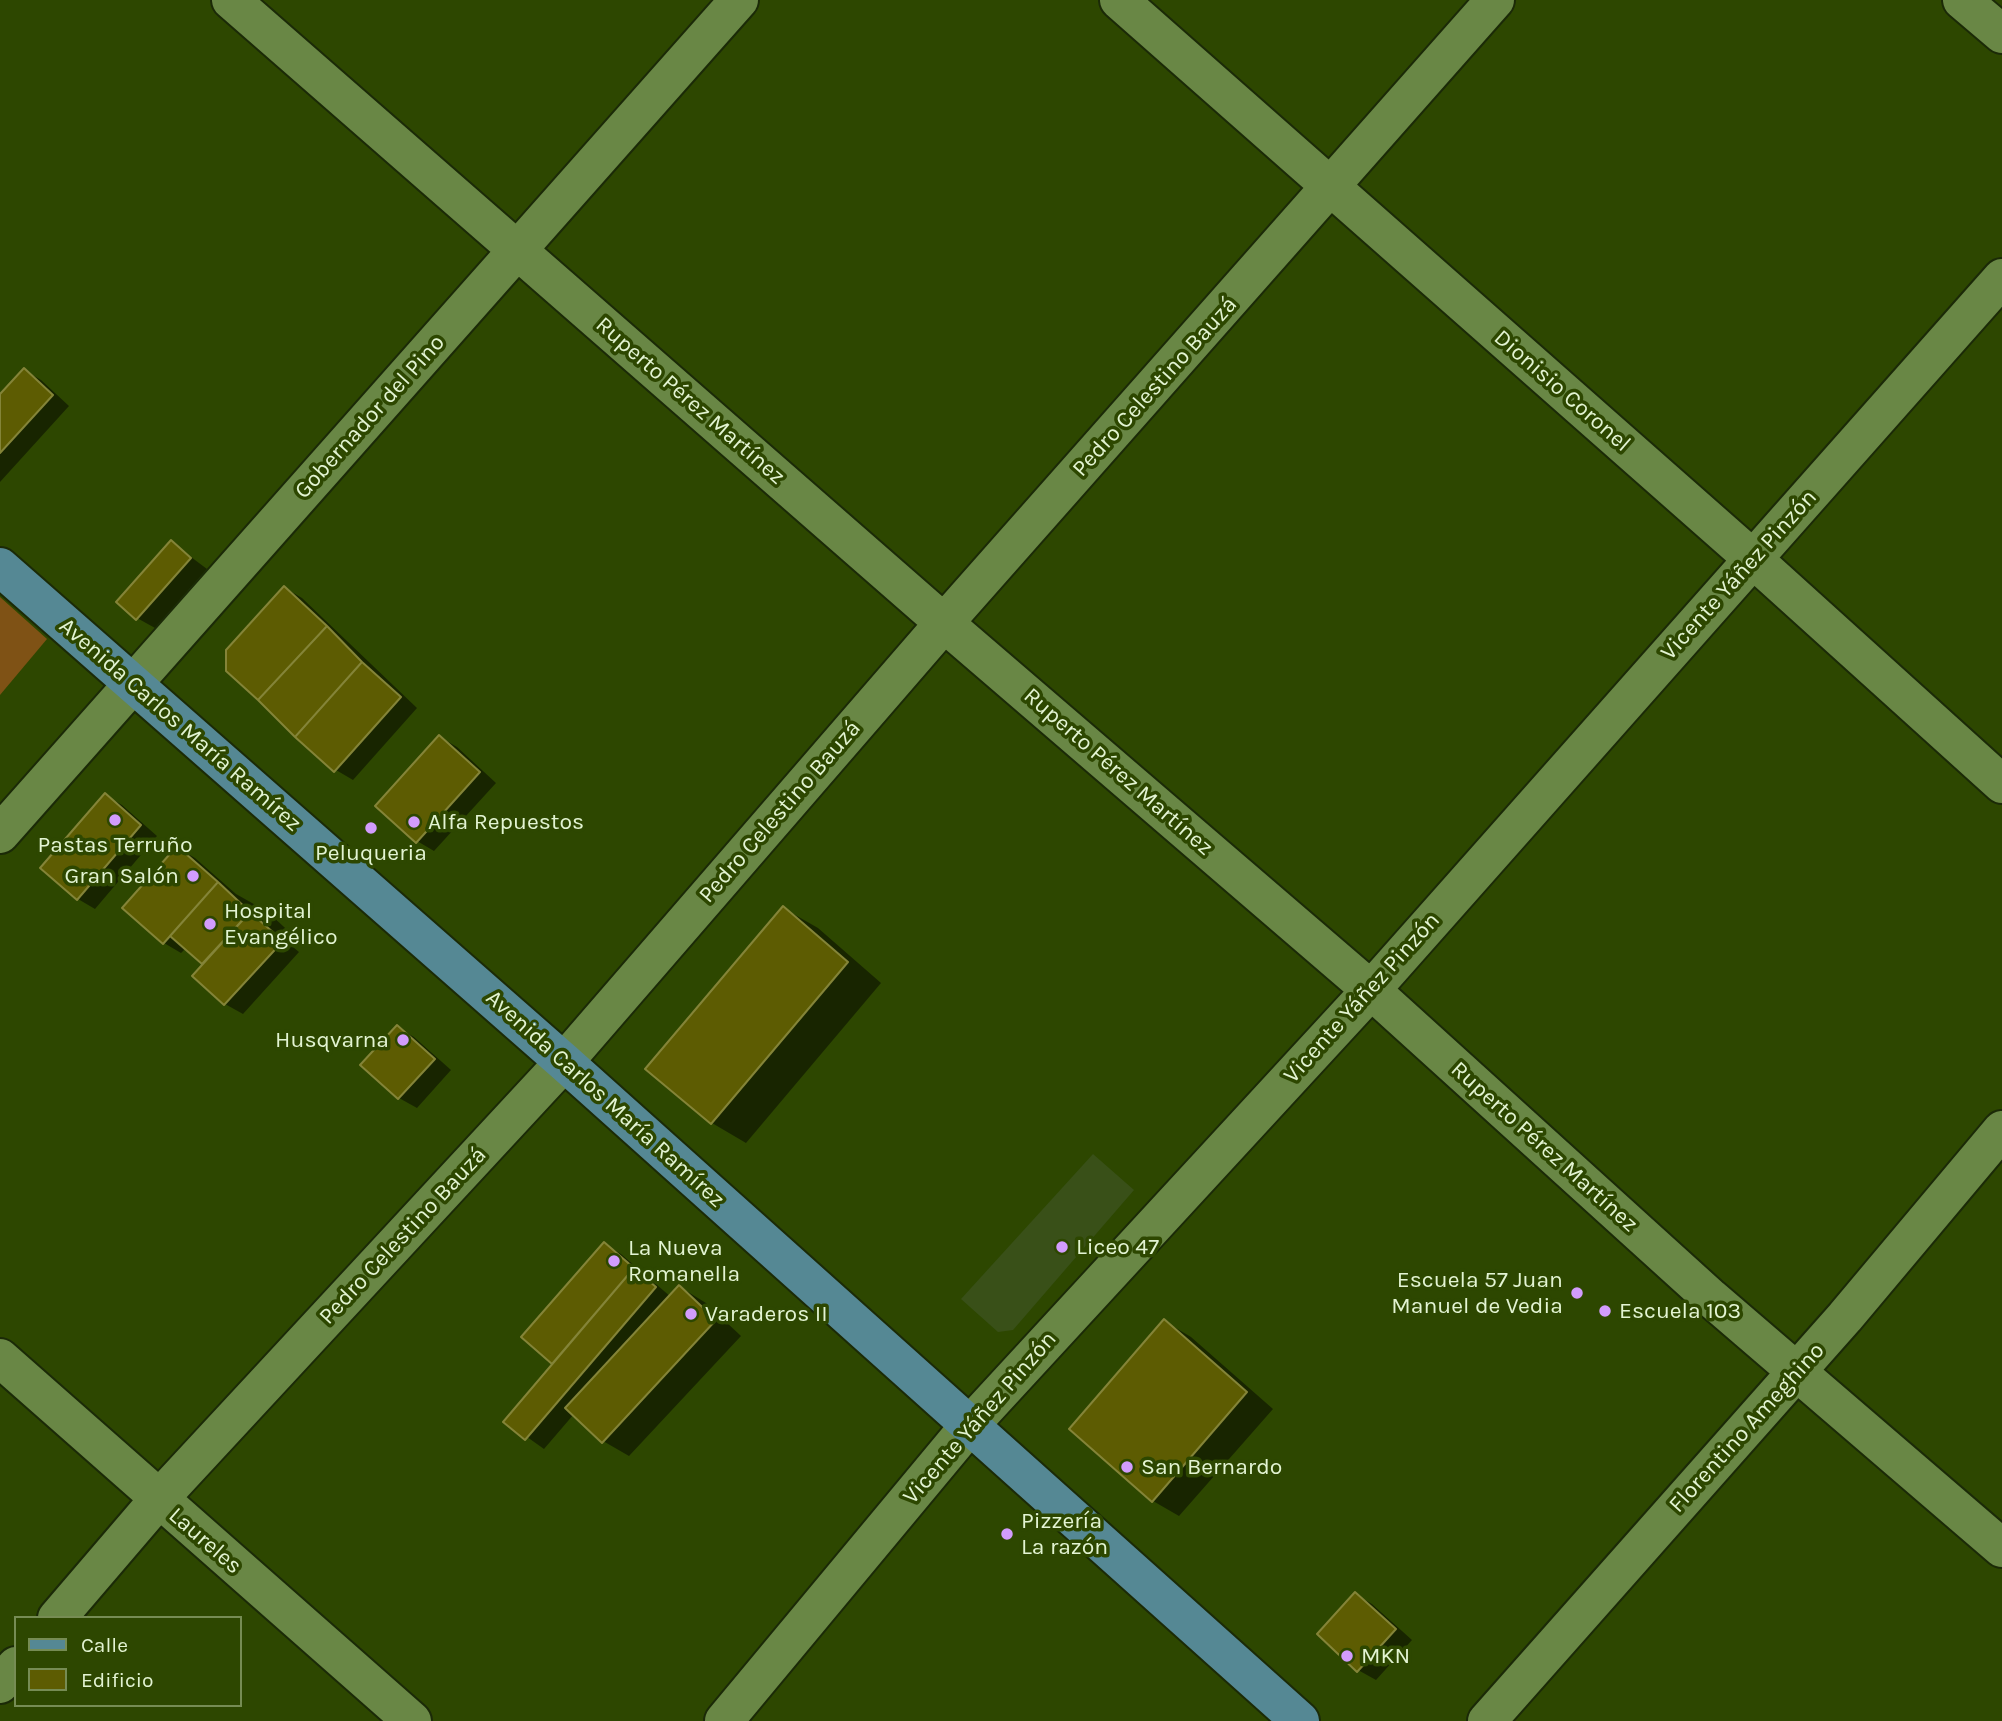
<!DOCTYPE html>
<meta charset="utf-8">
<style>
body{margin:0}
#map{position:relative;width:2002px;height:1721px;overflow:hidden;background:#2d4700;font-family:Karla,sans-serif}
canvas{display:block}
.legend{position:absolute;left:14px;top:1616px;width:228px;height:91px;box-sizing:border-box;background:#2d4700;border:2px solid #768c54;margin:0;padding:9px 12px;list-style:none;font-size:21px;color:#e3f4d2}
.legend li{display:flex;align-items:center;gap:14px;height:35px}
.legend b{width:35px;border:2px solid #768c54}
</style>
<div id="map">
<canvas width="2002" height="1721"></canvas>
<ul class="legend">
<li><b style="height:9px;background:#558894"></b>Calle</li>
<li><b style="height:19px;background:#5d5c02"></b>Edificio</li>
</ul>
</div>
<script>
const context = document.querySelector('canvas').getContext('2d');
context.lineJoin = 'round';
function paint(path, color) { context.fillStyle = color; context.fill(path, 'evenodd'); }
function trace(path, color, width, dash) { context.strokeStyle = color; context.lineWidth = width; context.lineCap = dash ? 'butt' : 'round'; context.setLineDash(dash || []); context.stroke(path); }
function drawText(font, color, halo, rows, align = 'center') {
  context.font = font + ' Karla,sans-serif'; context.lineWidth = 7; context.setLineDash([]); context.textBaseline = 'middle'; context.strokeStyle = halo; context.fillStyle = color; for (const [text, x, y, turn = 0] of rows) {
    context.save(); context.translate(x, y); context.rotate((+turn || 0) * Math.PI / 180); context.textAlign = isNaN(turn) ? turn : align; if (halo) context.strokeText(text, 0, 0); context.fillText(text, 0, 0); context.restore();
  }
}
const built = new Path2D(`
 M 1093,1154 L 1134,1190 L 1013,1330 L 998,1332 L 961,1299 Z`);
const green = new Path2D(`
 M 0,597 L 47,639 L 0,695 Z`);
const shadow = new Path2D(`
 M 24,370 L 41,380 L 69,406 L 0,482 L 0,397 Z
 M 171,542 L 207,569 L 155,628 L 137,618 Z
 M 285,588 L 302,598 L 417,708 L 353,780 L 336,770 L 228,670 Z
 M 440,737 L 457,747 L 496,783 L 434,851 L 417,841 Z
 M 105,795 L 122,805 L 157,836 L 95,909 L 78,899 Z
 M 178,848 L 195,858 L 236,894 L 268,912 L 299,941 L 293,947 L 299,952 L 243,1014 L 225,1004 L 194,975 L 205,964 L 186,948 L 181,953 L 164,943 Z
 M 783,908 L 818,928 L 881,983 L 746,1143 L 712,1123 L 648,1068 Z
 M 397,1027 L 414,1037 L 451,1070 L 417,1108 L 399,1098 Z
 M 604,1244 L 621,1254 L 671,1297 L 680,1287 L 706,1303 L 741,1336 L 629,1456 L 603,1441 L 574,1414 L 544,1449 L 506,1422 L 554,1363 L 524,1337 Z
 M 1164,1321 L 1191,1337 L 1273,1409 L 1179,1516 L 1153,1501 Z
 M 1355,1594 L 1372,1604 L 1412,1640 L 1376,1680 L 1358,1670 Z`);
const building = new Path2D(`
 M 24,368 L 53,395 L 0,453 L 0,394 Z
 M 171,540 L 191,558 L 136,620 L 116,602 Z
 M 284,586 L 327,626 L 258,700 L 226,671 L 226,650 Z
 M 327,626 L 362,662 L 295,737 L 258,700 Z
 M 362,662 L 401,697 L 334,772 L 295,737 Z
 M 439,735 L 480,772 L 416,843 L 375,806 Z
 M 105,793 L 141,825 L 77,900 L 40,868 Z
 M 177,846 L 218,882 L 163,944 L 122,908 Z
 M 218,882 L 250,912 L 202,964 L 170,936 Z
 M 783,906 L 848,962 L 711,1124 L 645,1069 Z
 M 250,912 L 283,941 L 224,1005 L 192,976 Z
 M 397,1025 L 435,1059 L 398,1099 L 360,1065 Z
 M 604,1242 L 634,1268 L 552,1364 L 521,1337 Z
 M 634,1268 L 656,1287 L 525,1440 L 503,1422 Z
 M 679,1285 L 716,1320 L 602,1443 L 565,1408 Z
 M 1164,1319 L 1247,1392 L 1152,1502 L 1069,1429 Z
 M 1355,1592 L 1396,1629 L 1357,1672 L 1317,1634 Z`);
const minor = new Path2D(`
 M 231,0 L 944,623 L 1371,990 L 1711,1298 L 2002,1548
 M 1119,0 L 1753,559 L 2002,784
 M 1962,0 L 2002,34
 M 0,834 L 739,0
 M 0,1358 L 412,1721
 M 57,1618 L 158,1500 L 564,1062 L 944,623 L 1495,0
 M 0,1684 L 16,1666
 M 724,1721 L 970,1425 L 1371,990 L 2002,278
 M 1487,1721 L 1845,1317 L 2002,1130`);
const major = new Path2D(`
 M 0,567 L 564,1062 L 1300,1721`);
const markers = [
 [115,820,7,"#d29cfd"],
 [414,822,7,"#d29cfd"],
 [371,828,7,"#d29cfd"],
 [193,876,7,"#d29cfd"],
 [210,924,7,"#d29cfd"],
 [403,1040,7,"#d29cfd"],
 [1062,1247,7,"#d29cfd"],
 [614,1261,7,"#d29cfd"],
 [1577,1293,7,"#d29cfd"],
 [1605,1311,7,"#d29cfd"],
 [691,1314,7,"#d29cfd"],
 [1127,1467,7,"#d29cfd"],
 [1007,1534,7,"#d29cfd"],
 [1347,1656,7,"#d29cfd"]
];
const streetNames = [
 ["Pedro Celestino Bauzá",1155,387,-48],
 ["Dionisio Coronel",1562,391,41],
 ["Ruperto Pérez Martínez",690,401,41],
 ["Gobernador del Pino",370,417,-48],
 ["Vicente Yáñez Pinzón",1739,575,-48],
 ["Avenida Carlos María Ramírez",180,725,41],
 ["Ruperto Pérez Martínez",1118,772,41],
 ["Pedro Celestino Bauzá",780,812,-49],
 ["Vicente Yáñez Pinzón",1362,998,-48],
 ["Avenida Carlos María Ramírez",605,1099,42],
 ["Ruperto Pérez Martínez",1544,1147,42],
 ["Pedro Celestino Bauzá",403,1236,-47],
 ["Vicente Yáñez Pinzón",980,1418,-49],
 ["Florentino Ameghino",1747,1428,-48],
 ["Laureles",205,1541,41]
];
const poiNames = [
 ["Alfa Repuestos",428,822],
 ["Pastas Terruño",115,845,"center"],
 ["Peluqueria",371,853,"center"],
 ["Gran Salón",179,876,"right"],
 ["Hospital",224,911],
 ["Evangélico",224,937],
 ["Husqvarna",389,1040,"right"],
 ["Liceo 47",1076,1247],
 ["La Nueva",628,1248],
 ["Romanella",628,1274],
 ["Escuela 57 Juan",1563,1280,"right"],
 ["Manuel de Vedia",1563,1306,"right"],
 ["Escuela 103",1619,1311],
 ["Varaderos II",705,1314],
 ["San Bernardo",1141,1467],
 ["Pizzería",1021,1521],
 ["La razón",1021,1547],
 ["MKN",1361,1656]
];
paint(built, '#395018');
paint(green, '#7f5215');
paint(shadow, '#0007');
paint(building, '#5d5c02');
trace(building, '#848438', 2);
trace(minor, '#1b2a07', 42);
trace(major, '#1b2a07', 42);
trace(minor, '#698745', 38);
trace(major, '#558894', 38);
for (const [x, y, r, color] of markers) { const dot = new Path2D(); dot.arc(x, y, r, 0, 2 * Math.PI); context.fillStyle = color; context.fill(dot); trace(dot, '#2d4700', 2.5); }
drawText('23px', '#e3f4d2', '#2d4700', streetNames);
drawText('23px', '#e3f4d2', '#2d4700', poiNames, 'left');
</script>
